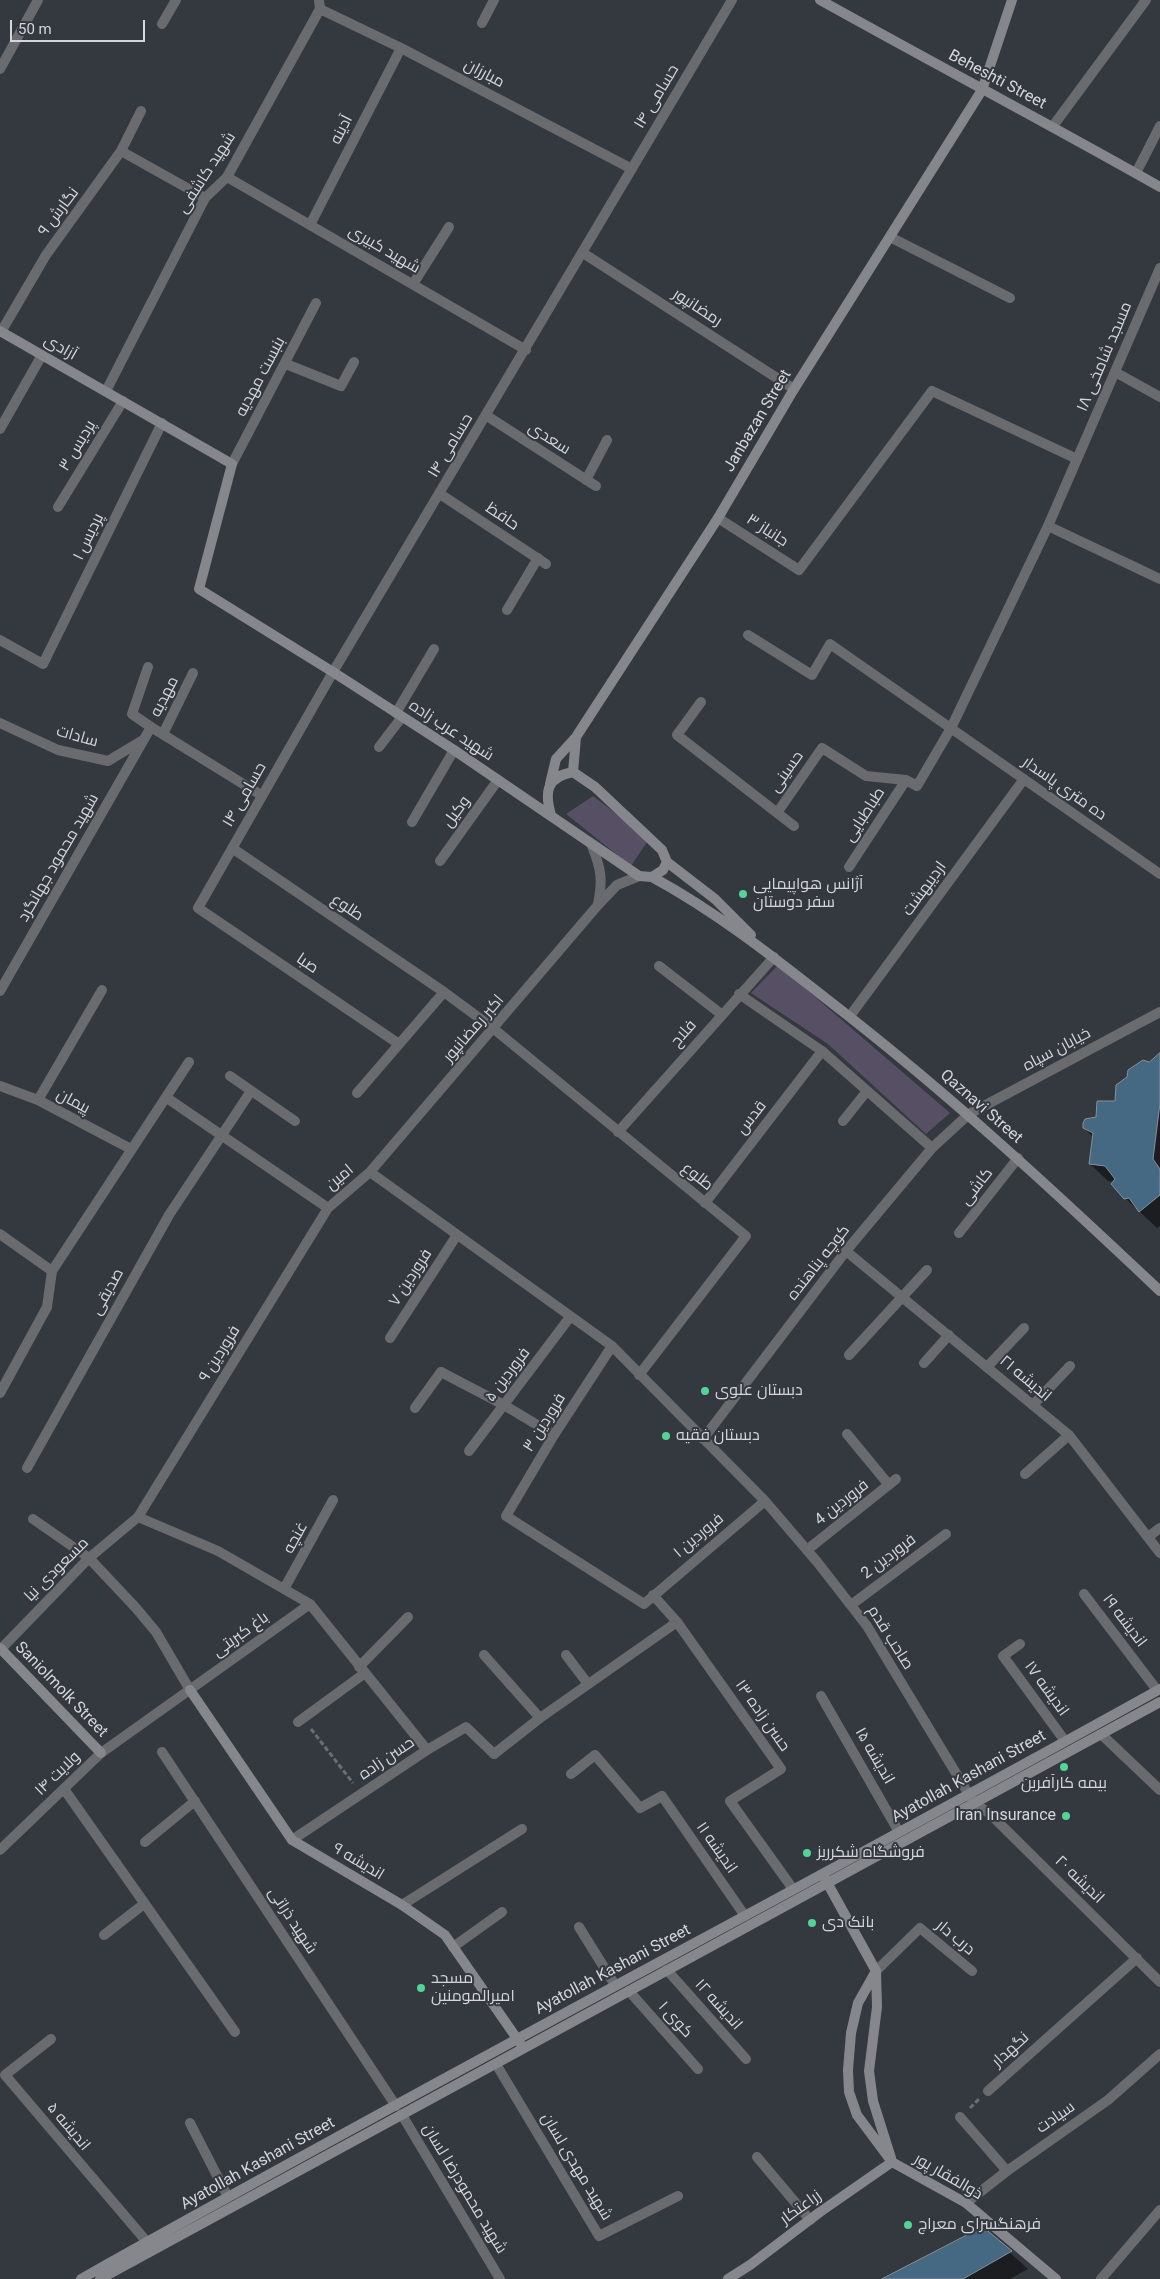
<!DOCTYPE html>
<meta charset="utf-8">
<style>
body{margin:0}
#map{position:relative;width:1160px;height:2279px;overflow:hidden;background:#34383f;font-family:Roboto,sans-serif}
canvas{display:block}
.scale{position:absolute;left:10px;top:20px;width:135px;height:22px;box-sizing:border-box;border:2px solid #d4d6db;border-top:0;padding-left:6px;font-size:15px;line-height:18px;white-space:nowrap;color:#d4d6db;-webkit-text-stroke:4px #34383f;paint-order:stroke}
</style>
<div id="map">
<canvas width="1160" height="2279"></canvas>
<div class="scale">50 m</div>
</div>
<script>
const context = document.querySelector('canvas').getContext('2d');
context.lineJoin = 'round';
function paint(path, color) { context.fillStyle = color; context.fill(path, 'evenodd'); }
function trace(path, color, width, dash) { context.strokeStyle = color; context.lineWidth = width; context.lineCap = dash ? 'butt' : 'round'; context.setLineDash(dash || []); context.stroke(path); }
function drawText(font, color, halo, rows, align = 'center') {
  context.font = font + ' Roboto,Cairo,sans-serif'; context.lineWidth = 4; context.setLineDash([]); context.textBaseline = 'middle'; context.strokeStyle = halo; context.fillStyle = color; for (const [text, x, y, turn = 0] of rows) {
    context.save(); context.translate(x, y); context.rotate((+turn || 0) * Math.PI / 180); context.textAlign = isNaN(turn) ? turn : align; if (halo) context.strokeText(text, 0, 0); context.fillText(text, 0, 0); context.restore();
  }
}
const green = new Path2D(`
 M 593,796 L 649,839 L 631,866 L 566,814 Z
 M 778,965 L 950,1113 L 926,1134 L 828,1044 L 751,993 Z`);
const shadow = new Path2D(`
 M 1160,1054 L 1160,1226 L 1157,1228 L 1125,1198 L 1115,1182 L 1108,1181 L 1090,1164 L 1093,1137 L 1084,1128 L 1116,1102 L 1150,1063 Z
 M 983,2228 L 1028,2269 L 1010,2279 L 884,2279 Z`);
const building = new Path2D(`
 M 1160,1053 L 1160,1103 L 1153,1159 L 1160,1169 L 1160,1195 L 1139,1212 L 1129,1198 L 1124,1199 L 1111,1184 L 1115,1179 L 1105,1166 L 1089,1164 L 1093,1133 L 1083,1128 L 1083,1123 L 1085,1119 L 1096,1117 L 1097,1101 L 1115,1101 L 1116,1085 L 1127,1077 L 1128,1070 L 1143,1060 L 1149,1062 Z
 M 983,2227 L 1012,2251 L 963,2279 L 882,2279 Z`);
const path = new Path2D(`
 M 311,1729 L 353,1783
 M 970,2108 L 980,2098`);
const lane = new Path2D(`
 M 586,480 L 607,440
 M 507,610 L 538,558
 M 396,713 L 434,649
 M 379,747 L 402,717
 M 659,966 L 721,1014
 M 849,1355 L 927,1270
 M 924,1363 L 949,1335
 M 987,1367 L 1024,1328
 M 1033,1405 L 1070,1366
 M 415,1408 L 441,1372
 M 847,1434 L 889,1485
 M 1025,1474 L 1069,1435
 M 1148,1537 L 1160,1528
 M 807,1550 L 896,1479
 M 851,1605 L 946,1534
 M 484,1655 L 540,1718
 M 566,1655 L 588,1684
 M 359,1667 L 408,1617
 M 821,1696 L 899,1832
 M 298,1722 L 365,1673
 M 494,1754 L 540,1718 L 677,1622
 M 571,1774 L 595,1755 L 640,1808 L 662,1796
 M 64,1789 L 235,2032
 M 579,1927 L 615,1985
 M 104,1935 L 144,1904
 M 190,2123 L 228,2197
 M 757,2157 L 810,2220`);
const street = new Path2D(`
 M 320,9 L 401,48 L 632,169
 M 482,23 L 494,0
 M 162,24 L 176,0
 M 0,69 L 38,0
 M 1053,126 L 1146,0
 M 121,151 L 205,198
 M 1136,173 L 1160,126
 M 227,177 L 526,350
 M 310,225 L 401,48
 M 890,237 L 1010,298
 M 583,253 L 794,389
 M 413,284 L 449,227
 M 1,332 L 46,255 L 121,151 L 141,111
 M 286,364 L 341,386 L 354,362
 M 1115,372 L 1160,397
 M 106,391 L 205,198 L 227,177 L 320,9 L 319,0
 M 487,416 L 596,486
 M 0,429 L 42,355
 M 232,464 L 316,303
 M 440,494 L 546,564
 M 58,507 L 123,401
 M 718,518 L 799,570 L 932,391 L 1077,459
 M 1048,526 L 1160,579
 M 748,635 L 812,675 L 830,644 L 1160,874
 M 0,640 L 43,664 L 162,423
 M 148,667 L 132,714 L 151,727
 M 701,702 L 677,735 L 794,826
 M 0,723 L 58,750 L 108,761 L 143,740
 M 163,734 L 193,673
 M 777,813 L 822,748 L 866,776 L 906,780 L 917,786 L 951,728 L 1048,526 L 1160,268
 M 412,822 L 454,750
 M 592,846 C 601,869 603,879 598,904
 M 232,848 L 444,992
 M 440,861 L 498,780
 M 849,867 L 906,780
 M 0,991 L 151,727 L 261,795
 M 739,994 L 822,1051 L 932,1148
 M 850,1016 L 1024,779
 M 399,1044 L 198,908 L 333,672 L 732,0
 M 230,1076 L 295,1121
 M 0,1086 L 38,1100 L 131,1149
 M 357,1093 L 444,992 L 494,1029 L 746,1236 L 639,1375
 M 167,1098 L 328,1208
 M 38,1100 L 102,990
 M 843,1121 L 867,1091
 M 618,1132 L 774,957
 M 370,1172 L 612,1346 L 765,1501 L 818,1563 L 867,1626 L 974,1803 L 989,1813 L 1160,1982
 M 705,1203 L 822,1051
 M 959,1233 L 1018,1158
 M 0,1234 L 52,1271
 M 846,1251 L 1069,1435 L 1160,1553
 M 390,1338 L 457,1235
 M 612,1346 L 554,1435 L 506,1516 L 644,1604 L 765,1501
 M 441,1372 L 504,1405 L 554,1435
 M 0,1393 L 47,1307 L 52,1271 L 189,1062
 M 703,1439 L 846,1251 L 932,1148 L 969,1114 L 1160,1012
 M 469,1451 L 570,1317
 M 27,1468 L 169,1215 L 251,1091
 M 138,1517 L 218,1551 L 310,1604 L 427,1750
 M 33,1519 L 89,1558 L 136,1608 L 156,1632 L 190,1690
 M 284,1589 L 333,1500
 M 1084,1594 L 1157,1690
 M 653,1595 L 677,1622 L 781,1769 L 730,1801 L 793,1889
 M 1020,1644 L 1003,1656 L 1065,1741
 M 1,1649 L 89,1558 L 138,1517 L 328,1208 L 370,1172 L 598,905 L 617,885 L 639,876
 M 1101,1734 L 1160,1790
 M 162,1752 L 396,2106
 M 662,1796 L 745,1916
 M 292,1840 L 427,1750 L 466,1727 L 494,1754
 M 145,1842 L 195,1801
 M 0,1850 L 101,1753 L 310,1604
 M 402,1905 L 522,1829
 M 453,1947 L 502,1912
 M 667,1970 L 746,2059
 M 876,1971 L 920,1928 L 972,1971
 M 629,1991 L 698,2069
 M 51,2039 L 5,2075 L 147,2242
 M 496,2064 L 599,2236 L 678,2196
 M 988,2091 L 1137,1958
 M 402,2115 L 500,2279
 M 960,2117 L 1007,2171
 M 966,2203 L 1007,2171 L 1108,2100 L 1160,2054
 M 1101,2279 L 1160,2210`);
const secondary = new Path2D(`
 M 820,0 C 933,63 1047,123 1160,187
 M 0,331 L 232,464 L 199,589 L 333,672 L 454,750 L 639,876 L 652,877 L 663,870 L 667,862 L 662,850 L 595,787 L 573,772 C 547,777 544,791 551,815
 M 573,772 L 576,737
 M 550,784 L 556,759 L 576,737 L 718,518 L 794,389 L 982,90 L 1012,0
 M 667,862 L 715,899 L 751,935
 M 652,877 C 715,911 772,956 828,1000 C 946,1091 1052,1189 1160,1291
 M 0,1648 L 101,1753
 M 190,1690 L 292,1840 L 402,1905 L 445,1935 L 520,2043
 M 824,1877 L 876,1971 L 877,2007 L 869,2071 L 873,2101 L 891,2158
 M 876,1971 L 858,2003 L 851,2033 L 848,2070 L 849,2092 L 857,2115 L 892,2162 L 966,2203 L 1056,2279
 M 81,2279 C 438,2078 802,1888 1160,1689
 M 100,2279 L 1160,1702
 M 728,2279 L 750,2265 L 820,2212 L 892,2162`);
const markers = [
 [743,894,5,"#54d396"],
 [705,1391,5,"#54d396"],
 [666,1436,5,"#54d396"],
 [1064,1767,5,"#54d396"],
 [1066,1816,5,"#54d396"],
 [807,1853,5,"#54d396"],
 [812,1923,5,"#54d396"],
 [421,1988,5,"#54d396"],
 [908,2225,5,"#54d396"]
];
const streetNames = [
 ["مبارزان",484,74,28],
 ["Beheshti Street",997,80,28],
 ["حسامی ۱۴",657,97,-59],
 ["آدینه",342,130,-63],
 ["شهید کاشفی",207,173,-57],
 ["نگارش ۹",59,212,-53],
 ["شهید کبیری",384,250,30],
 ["رمضانپور",697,308,33],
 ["آزادی",60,348,30],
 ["مسجد شامخی ۱۸",1105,357,-67],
 ["بنبست مهدیه",261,377,-62],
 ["Janbazan Street",758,421,-59],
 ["سعدی",549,439,32],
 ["پردیس ۳",78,446,-59],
 ["حسامی ۱۴",451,446,-59],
 ["حافظ",502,517,34],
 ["جانباز ۳",767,531,33],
 ["پردیس ۱",89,537,-64],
 ["مهدیه",165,697,-63],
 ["شهید عرب زاده",451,731,33],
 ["سادات",77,737,16],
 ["حسینی",787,772,-55],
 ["ده متری پاسدار",1064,789,35],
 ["حسامی ۱۴",245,795,-60],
 ["وکیل",457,812,-54],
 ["طباطبایی",865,815,-57],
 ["شهید محمود جهانگرد",59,858,-60],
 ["اردیبهشت",925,889,-54],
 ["طلوع",347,908,34],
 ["صبا",307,964,34],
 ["اکبر رمضانپور",474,1029,-49],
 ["فلاح",684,1034,-49],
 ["خیابان سپاه",1057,1050,-28],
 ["پیمان",73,1102,28],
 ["Qaznavi Street",981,1107,41],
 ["قدس",752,1118,-52],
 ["طلوع",697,1177,39],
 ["امین",340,1178,-40],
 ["کاشی",977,1187,-52],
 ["کوچه پناهنده",819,1263,-52],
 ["فروردین ۷",411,1278,-57],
 ["صدیقی",108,1292,-61],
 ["فروردین ۹",220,1354,-58],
 ["فروردین ۵",508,1375,-53],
 ["اندیشه ۲۱",1025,1379,40],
 ["فروردین ۳",545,1423,-58],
 ["فروردین 4",842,1503,-38],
 ["فروردین ۱",699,1536,-40],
 ["غنچه",296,1538,-61],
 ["فروردین 2",889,1557,-37],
 ["مسعودی نیا",57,1570,-45],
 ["اندیشه ۱۹",1124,1621,53],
 ["باغ کبریتی",241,1635,-36],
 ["صاحب قدم",890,1638,58],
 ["اندیشه ۱۷",1046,1689,54],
 ["Saniolmolk Street",61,1690,46],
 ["حسن زاده ۱۳",762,1716,55],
 ["اندیشه ۱۵",874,1756,60],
 ["حسن زاده",387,1759,-34],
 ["ولایت ۱۴",58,1774,-44],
 ["Ayatollah Kashani Street",969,1777,-29],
 ["اندیشه ۱۱",716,1848,55],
 ["اندیشه ۹",358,1862,31],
 ["اندیشه ۲۰",1079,1880,44],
 ["شهید ذراتی",292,1921,57],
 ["درب دار",955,1938,40],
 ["Ayatollah Kashani Street",613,1970,-28],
 ["اندیشه ۱۲",718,2005,48],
 ["کوی ۱",675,2020,48],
 ["نگهدار",1011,2050,-42],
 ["سیادت",1056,2118,-35],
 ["اندیشه ۵",68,2127,50],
 ["Ayatollah Kashani Street",258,2164,-29],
 ["شهید مهدی لسان",576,2167,59],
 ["ذوالفقار پور",948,2177,30],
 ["شهید محمودرضا لسان",464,2189,59],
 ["زراعتکار",801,2208,-36]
];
const poiNames = [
 ["آژانس هواپیمایی",753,885],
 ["سفر دوستان",753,903],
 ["دبستان علوی",715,1391],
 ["دبستان فقیه",676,1436],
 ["بیمه کارآفرین",1064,1784,"center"],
 ["Iran Insurance",1056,1816,"right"],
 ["فروشگاه شکرریز",817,1853],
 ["بانک دی",822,1923],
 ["مسجد",431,1979],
 ["امیرالمومنین",431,1997],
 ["فرهنگسرای معراج",918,2225]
];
paint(green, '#575065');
paint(shadow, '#0007');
paint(building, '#456982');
trace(building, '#889197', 1);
trace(path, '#6a6d74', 3, [5, 2.5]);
trace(lane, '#6a6b6f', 10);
trace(street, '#6a6b6f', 10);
trace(secondary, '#86878d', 10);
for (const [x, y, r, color] of markers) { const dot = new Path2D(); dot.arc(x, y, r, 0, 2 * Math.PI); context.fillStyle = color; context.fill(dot); trace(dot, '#34383f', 2); }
drawText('16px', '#d4d6db', '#34383f', streetNames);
drawText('16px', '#d4d6db', '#34383f', poiNames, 'left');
</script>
